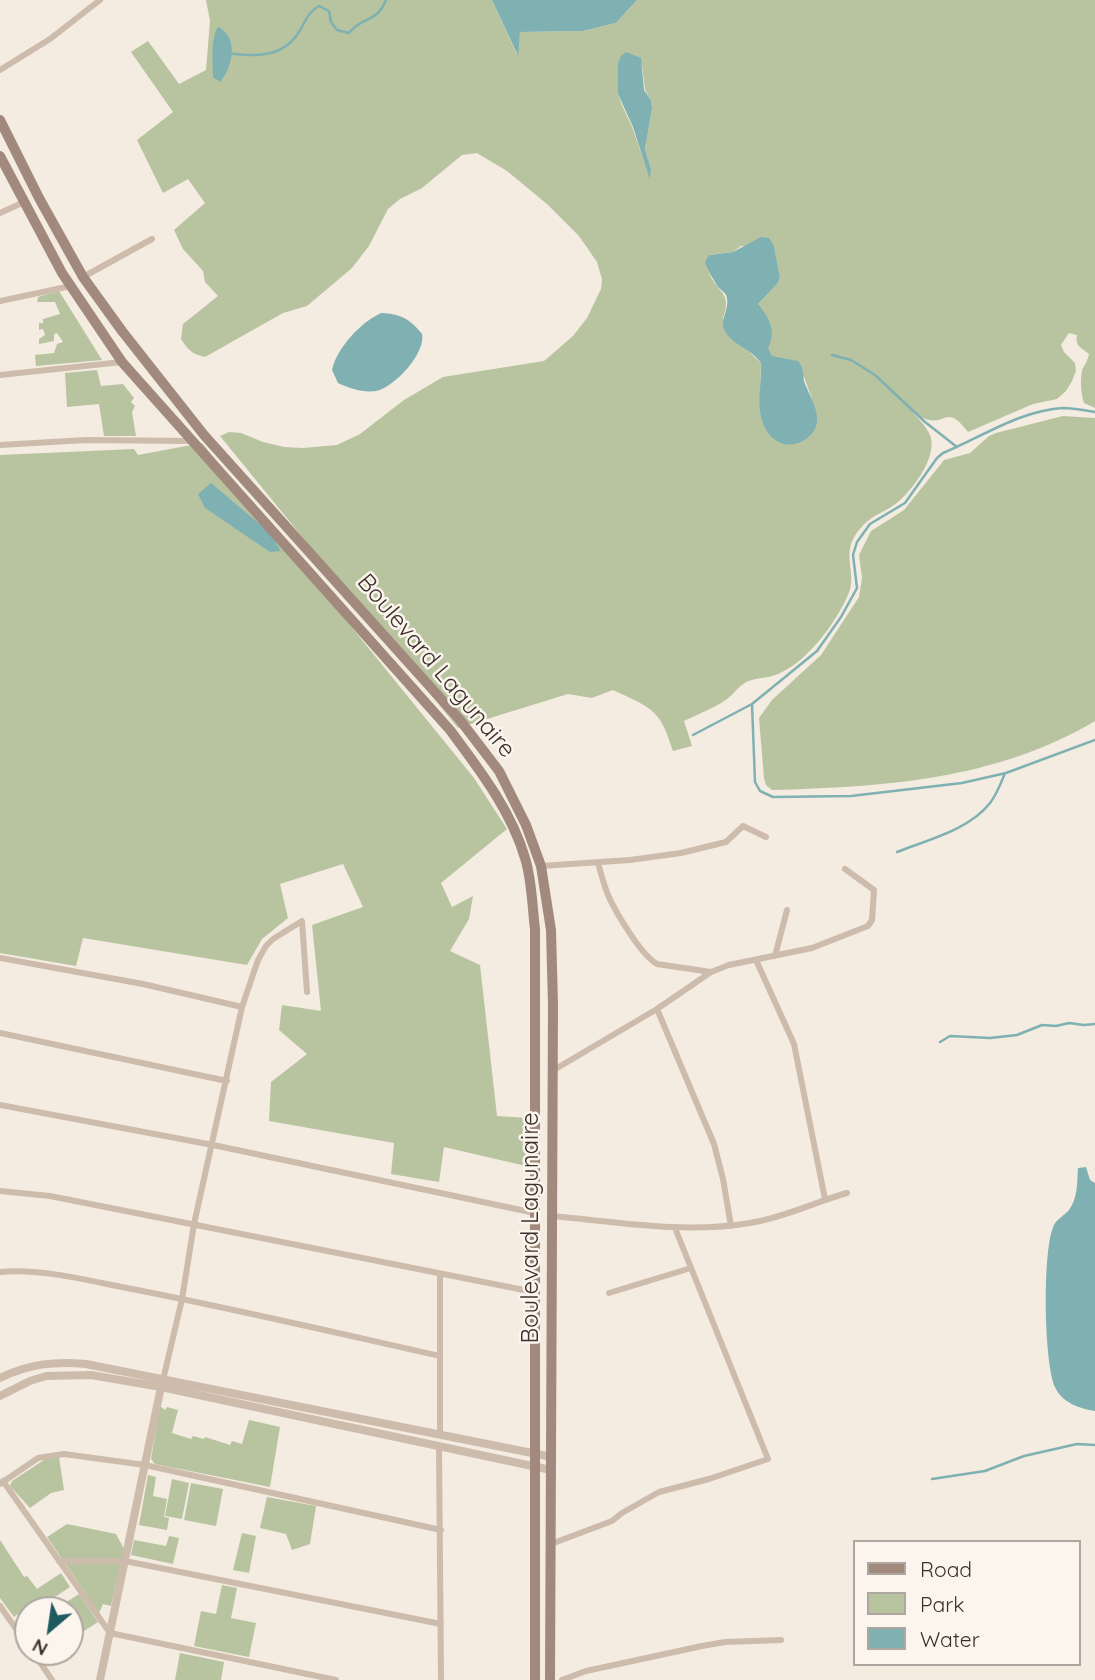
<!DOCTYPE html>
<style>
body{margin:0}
#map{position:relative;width:1095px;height:1680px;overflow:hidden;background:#f4ebe1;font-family:Quicksand,sans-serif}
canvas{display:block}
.legend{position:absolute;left:853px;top:1540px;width:228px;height:126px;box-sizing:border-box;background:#fbf5ee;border:2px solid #aea6a0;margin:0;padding:9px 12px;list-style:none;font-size:21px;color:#3b302b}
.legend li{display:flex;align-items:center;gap:14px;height:35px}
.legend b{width:35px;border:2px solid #aea6a0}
.north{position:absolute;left:14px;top:1596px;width:70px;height:70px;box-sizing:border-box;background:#fbf5ee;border:2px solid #aea6a0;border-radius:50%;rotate:209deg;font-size:19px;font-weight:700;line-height:28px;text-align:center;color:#3b302b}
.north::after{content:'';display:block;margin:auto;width:24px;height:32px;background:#1f5a5e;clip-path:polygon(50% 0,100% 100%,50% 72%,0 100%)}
</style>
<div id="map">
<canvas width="1095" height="1680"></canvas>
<ul class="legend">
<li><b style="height:9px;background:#a18a7d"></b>Road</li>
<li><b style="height:19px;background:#b8c4a0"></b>Park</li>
<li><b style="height:19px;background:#7fb0b2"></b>Water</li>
</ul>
<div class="north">N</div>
</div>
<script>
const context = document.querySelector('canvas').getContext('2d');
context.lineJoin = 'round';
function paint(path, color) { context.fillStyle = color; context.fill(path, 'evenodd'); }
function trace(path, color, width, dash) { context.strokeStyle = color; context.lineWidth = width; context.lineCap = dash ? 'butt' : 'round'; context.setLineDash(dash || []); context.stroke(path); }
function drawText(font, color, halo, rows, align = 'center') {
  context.font = font + ' Quicksand,sans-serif'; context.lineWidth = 5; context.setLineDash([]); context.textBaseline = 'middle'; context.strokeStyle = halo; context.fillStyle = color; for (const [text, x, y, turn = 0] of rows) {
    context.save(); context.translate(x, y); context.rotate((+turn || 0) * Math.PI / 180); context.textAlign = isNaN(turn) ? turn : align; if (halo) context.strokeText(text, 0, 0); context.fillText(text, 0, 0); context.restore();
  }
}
const green = new Path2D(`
 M 206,0 L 492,0 L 517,55 L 520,32 L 583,31 L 616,23 L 637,0 L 1095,0 L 1095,408 L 1084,403 C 1081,394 1080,381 1082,371 C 1084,365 1088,361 1089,354 C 1081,347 1075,347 1077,335 L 1069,333 L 1061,345 L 1064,352 L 1075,363 L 1076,371 L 1072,381 L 1066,391 L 1057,399 L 1033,404 L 968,432 C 945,402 947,428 923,418 C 918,416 913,410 909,407 C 915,416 924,423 929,433 C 940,454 914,488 898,502 C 882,515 871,513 856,534 C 841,556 858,574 848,595 C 836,623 806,663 778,674 C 767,679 753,677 743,684 C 737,688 733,695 727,699 C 715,708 698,714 684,721 L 692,746 L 673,751 C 660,709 652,708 613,690 L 592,698 L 568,694 L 458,728 L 220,436 L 229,432 L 241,433 L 263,442 L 284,447 L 303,448 L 337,445 L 360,434 L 404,400 L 443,377 L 544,361 L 573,336 L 587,318 L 601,289 L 602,279 L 597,262 L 579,236 L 547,204 L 507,171 L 477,153 L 462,155 L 422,188 L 400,199 L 388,209 L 369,246 L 352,268 L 307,306 L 283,313 L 205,357 C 192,354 188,350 181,339 L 183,324 L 218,296 L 205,282 L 203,271 L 183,249 L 174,230 L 205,203 L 188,179 L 163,193 L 137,140 L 173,112 L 131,52 L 148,41 L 179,84 L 206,70 L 210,21 ZM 618,63 L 642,65 L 645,90 L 651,100 L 652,109 L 645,149 L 651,169 L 650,178 L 632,127 L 621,103 L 618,94 ZM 741,246 L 774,246 L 780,279 L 778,283 L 758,304 C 760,316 764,347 771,355 C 776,360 783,358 788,359 L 804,377 L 812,399 L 760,414 L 761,363 L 745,348 L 723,318 C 733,291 716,293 709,272 C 708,267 709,260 709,255 L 733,252 Z
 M 59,291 L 102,360 L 36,366 L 35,355 L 54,353 L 57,344 L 63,342 L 57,333 L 54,334 L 54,341 L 39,344 L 39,339 L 45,335 L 43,329 L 39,330 L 39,323 L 43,323 L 43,319 L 60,314 L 55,302 L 37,302 L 38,297 Z
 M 97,370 L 101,386 L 123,384 L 134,398 L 131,402 L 135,406 L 132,412 L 136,436 L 104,436 L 99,404 L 67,407 L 65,373 Z
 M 1063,416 L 1095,418 L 1095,721 C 996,780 883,787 772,790 L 766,785 L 764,778 L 759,718 L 772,700 L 821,655 L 859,597 L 862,578 L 859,555 L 871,531 L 904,510 L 944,460 L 970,453 L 989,436 L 996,433 Z
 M 202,443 L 474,778 L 507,829 L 441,883 L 452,907 L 473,896 L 469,919 L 450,951 L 480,965 L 497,1116 L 528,1118 L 526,1166 L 444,1147 L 439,1182 L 391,1174 L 394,1143 L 269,1121 L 271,1082 L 307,1054 L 279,1030 L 282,1005 L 321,1011 L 312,925 L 363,907 L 343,864 L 280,884 L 288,918 L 262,939 L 247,965 L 83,938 L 76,966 L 0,953 L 0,455 L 134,449 L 138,455 Z
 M 160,1406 L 165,1410 L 167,1407 L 178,1410 L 172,1433 L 191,1439 L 193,1436 L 204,1439 L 205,1437 L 230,1445 L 232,1441 L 242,1444 L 249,1420 L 280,1427 L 270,1487 L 155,1464 L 151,1459 Z
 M 59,1457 L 64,1490 L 51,1493 L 30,1508 L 10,1486 L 12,1481 L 47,1458 Z
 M 148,1475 L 156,1477 L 153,1496 L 167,1499 L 164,1517 L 169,1518 L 167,1530 L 139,1525 Z
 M 172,1479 L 189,1483 L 182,1519 L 165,1516 Z
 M 191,1483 L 223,1489 L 216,1526 L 184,1520 Z
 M 267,1497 L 316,1506 L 310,1544 L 292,1550 L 286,1534 L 260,1528 Z
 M 67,1524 L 116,1534 L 124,1549 L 111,1606 L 103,1604 L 99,1613 L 47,1537 Z
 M 242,1533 L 256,1536 L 249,1573 L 233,1570 Z
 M 169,1536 L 179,1538 L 173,1564 L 131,1555 L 134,1540 L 166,1546 Z
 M 0,1540 L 24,1577 L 27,1576 L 37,1589 L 61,1573 L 70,1587 L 46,1603 L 41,1598 L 14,1617 L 0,1598 Z
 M 222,1585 L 237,1588 L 231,1618 L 256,1623 L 249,1657 L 194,1646 L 201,1611 L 216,1614 Z
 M 79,1594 L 98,1622 L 70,1640 L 70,1610 L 54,1610 Z
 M 180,1653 L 224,1662 L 221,1680 L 175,1680 Z`);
const water = new Path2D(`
 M 492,0 L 637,0 L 616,23 L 583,31 L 520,32 L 518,56 Z
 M 218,27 C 239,37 233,67 220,82 L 213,77 C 213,62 210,40 218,27 Z
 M 626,52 L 641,58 L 644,90 L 651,100 L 652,109 L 645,149 L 651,169 L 650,180 L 633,127 L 618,94 L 618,63 L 621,56 Z
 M 761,237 L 769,238 L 774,246 L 780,278 L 778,283 L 758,304 C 769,318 777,330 768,348 L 772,356 L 798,361 C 806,371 801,376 806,386 C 810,396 816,406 817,417 C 820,443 773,463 761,417 C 757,401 762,380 761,363 C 752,349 730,344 724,329 C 720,318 731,307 726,295 C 724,292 721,290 718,287 C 713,279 708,271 705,262 L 709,255 L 733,252 Z
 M 381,313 C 401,314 410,319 422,334 C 426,353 395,387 376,391 C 364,393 348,388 338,383 L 332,370 C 337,348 361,322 381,313 Z
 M 211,483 L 269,532 L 281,551 L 270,552 L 205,508 L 198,494 Z
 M 1086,1167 L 1090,1180 L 1095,1183 L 1095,1411 C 1080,1409 1061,1402 1055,1387 C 1044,1363 1042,1249 1054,1225 C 1057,1219 1065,1215 1069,1210 C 1078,1198 1077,1182 1078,1168 Z`);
const stream = new Path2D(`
 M 228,53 C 254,57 283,58 299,32 C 306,21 307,13 319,6 L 329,11 L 331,22 L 337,30 L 349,33 C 362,16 376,24 386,0
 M 832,355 L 851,360 L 875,375 L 925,422 L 957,447
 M 752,704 L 755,782 L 760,791 L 773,797 L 851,796 L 962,783 L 1006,773 L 1095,740
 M 693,735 L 752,704 L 817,651 L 841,617 L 857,588 L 853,555 L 857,542 L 870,524 L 905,503 L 937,458 L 943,453 C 982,437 1019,411 1062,408 C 1073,408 1084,410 1095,412
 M 897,852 C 927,840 969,830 990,803 C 997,794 1001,783 1005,773
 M 940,1042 L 950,1036 L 990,1038 L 1017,1035 L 1042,1025 L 1056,1026 L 1069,1023 L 1084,1025 L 1095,1024
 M 932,1479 L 985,1471 L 1024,1456 L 1077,1444 L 1095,1445`);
const minor = new Path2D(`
 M 0,70 L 50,39 L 100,0
 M 0,213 L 24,202
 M 83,277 L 152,239
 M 0,301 L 71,286
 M 0,375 L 122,362
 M 0,445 L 86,440 L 192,441
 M 598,863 C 601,874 604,885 608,895 C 616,913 641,955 657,964 L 711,972
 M 541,866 L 630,860 L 681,853 L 726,842 L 743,826 L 766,837
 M 775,956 L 787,910
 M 0,958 L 143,984 L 242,1007
 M 756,960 L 794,1044 L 825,1199
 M 657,1009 L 714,1144 L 723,1179 L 731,1226
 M 0,1033 L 227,1081
 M 552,1071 L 657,1009 L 711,972 L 729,965 L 812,948 L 868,926 L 872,920 L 874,890 L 845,869
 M 0,1105 L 213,1145 L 535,1213
 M 0,1191 L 50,1196 L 534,1292
 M 552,1216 C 618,1222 684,1234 750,1223 C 783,1218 815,1202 847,1193
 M 0,1272 C 43,1268 89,1281 132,1289 C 235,1309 337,1333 440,1356
 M 440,1274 L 440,1435
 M 609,1293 L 691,1268
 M 163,1380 L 182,1299 L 194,1224 L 242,1007 L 258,960 L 266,946 L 273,939 L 302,921 L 307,992
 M 439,1446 L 441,1680
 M 3,1481 L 110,1633 L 336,1680
 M 0,1484 L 38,1458 L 64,1454 L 145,1465 L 441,1530
 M 551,1544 L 612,1521 L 622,1513 L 659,1492 L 709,1479 L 768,1459 L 675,1228
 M 59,1561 L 125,1561 L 441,1624
 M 0,1606 L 28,1646
 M 33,1652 L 52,1680
 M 562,1680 L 586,1671 L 702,1646 L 725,1642 L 781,1640`);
const tertiary = new Path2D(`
 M 0,1378 C 29,1364 54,1361 86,1364 L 552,1457
 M 0,1396 L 30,1381 L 46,1376 L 91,1375 L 161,1387 L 551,1470
 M 100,1680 L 161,1387`);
const secondary = new Path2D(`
 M 0,120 L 39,198 L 83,277 L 122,331 L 204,435 L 460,720 L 499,771 L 526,825 L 541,866 L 551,930 L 553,1005 L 550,1680
 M 0,156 L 62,273 L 122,362 L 450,730 C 479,769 511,810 525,858 C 532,880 532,905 535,929 L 535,1680`);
const streetNames = [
 ["Boulevard Lagunaire",436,666,50],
 ["Boulevard Lagunaire",531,1228,-90]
];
paint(green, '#b8c4a0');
paint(water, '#7fb0b2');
trace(stream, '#7fb0b2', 2.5);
trace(minor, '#cdbbac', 6);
trace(tertiary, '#cdbbac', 8);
trace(secondary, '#a18a7d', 10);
drawText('24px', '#3b302b', '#fbf5ee', streetNames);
</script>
